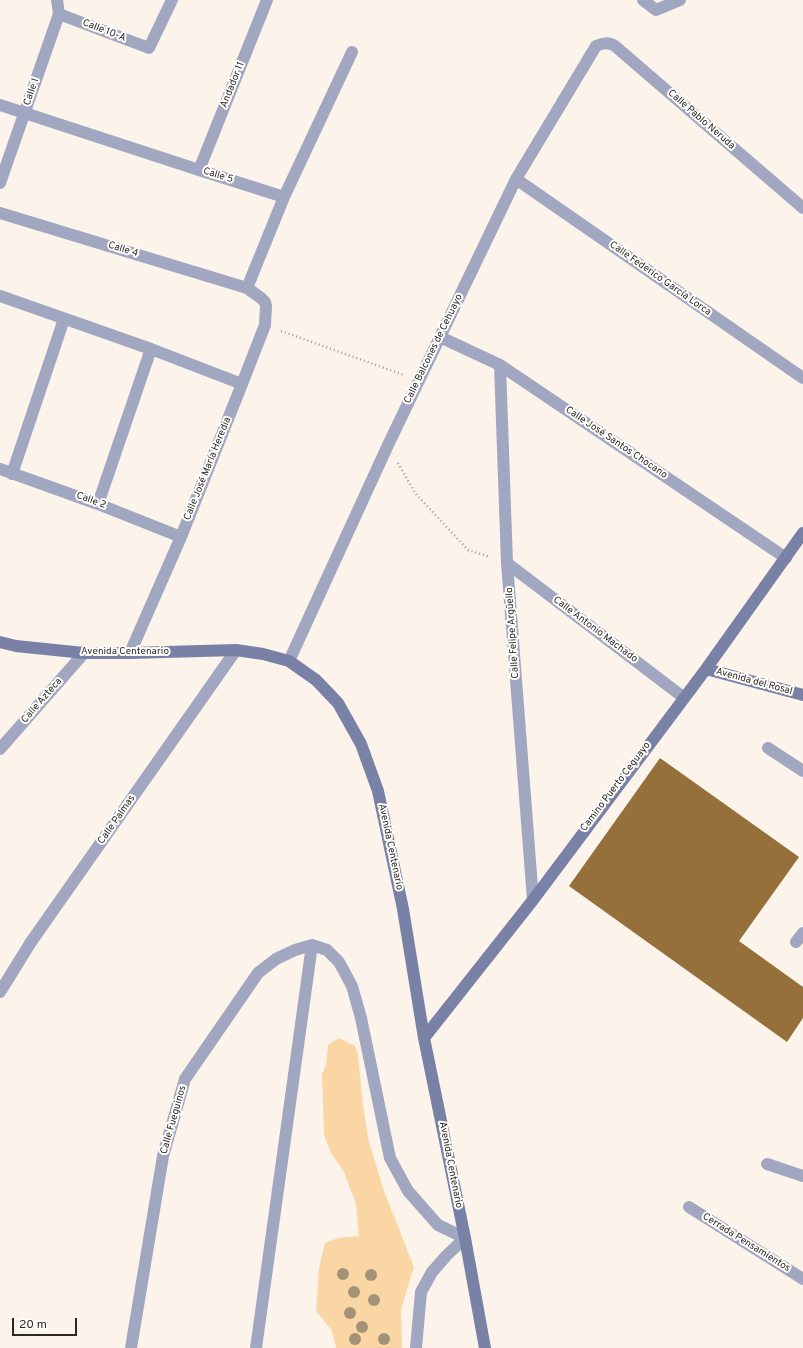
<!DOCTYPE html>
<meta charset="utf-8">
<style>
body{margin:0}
#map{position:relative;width:803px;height:1348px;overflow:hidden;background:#fcf4ea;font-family:Overpass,sans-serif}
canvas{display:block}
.scale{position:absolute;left:12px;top:1318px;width:65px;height:18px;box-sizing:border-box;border:2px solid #2f281f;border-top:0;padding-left:5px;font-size:12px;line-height:14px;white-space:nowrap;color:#2f281f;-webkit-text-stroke:3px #fff;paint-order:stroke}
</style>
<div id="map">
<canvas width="803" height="1348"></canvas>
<div class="scale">20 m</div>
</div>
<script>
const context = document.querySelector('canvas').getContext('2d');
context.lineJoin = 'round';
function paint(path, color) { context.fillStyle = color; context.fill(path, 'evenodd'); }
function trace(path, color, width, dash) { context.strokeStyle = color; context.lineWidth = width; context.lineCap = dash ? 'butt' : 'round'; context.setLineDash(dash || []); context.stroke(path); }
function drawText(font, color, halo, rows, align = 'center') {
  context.font = font + ' Overpass,sans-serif'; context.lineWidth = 4; context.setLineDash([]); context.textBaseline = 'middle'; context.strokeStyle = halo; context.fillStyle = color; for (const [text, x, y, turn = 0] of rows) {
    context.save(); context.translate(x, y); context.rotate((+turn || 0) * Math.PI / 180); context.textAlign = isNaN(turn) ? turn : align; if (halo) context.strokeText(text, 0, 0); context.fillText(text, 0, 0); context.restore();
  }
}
const green = new Path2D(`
 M 339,1038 L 355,1046 L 358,1055 L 363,1106 L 369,1142 L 384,1191 L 414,1267 L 401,1309 L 402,1348 L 336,1348 L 332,1331 L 316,1311 L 319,1268 L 325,1243 L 338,1238 L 359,1236 L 356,1204 L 344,1172 L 331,1153 L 324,1135 L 322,1074 L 326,1065 L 328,1045 Z`);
const building = new Path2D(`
 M 660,758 L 799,857 L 739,941 L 803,987 L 803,1018 L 787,1042 L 569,886 Z`);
const path = new Path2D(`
 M 281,331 L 404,375
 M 398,463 L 415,493 L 468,550 L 490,557`);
const lane = new Path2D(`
 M 768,748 L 803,771
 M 796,942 L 803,933`);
const street = new Path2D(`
 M 643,0 L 656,10 L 680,0
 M 59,14 L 149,48 L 172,0
 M 0,105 L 199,170 L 284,197
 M 199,170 L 267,0
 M 516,179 L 803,378
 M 0,183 L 59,14 L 57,0
 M 0,213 L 247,288 L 261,298 L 265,302 L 266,306 L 265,325 L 242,384 L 181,537 L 130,653
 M 247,288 L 284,197 L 352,52
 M 0,296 L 151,349 L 242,384
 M 440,337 L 500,365 L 786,558
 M 500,365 L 507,563 L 533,900
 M 0,469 L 98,504 L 181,537
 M 12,474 L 64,319
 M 98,504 L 151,349
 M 507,563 L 683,697
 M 289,661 L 388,445 L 516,179 L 596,46 C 604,43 608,42 615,46 L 803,208
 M 0,749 L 84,653
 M 0,992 L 31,942 L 236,650
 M 767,1164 L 803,1176
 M 689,1207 L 803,1279
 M 131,1348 L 163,1156 L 185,1079 L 258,973 L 276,959 L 295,950 L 312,945 L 327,950 L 339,962 L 352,986 L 361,1018 L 390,1158 L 408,1191 L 438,1225 L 465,1238 L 447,1255 L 432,1272 L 421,1292 L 416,1348
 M 256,1348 L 312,945`);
const secondary = new Path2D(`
 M 0,642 L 16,646 L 84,653 L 130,653 L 236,650 L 263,654 L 289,661 L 316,680 L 338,703 L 361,744 L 378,791 L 403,909 L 424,1038 L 465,1238 L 485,1348
 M 706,669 L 803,695
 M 424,1038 L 533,900 L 706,669 L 803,533`);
const trees = [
 [343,1274],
 [371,1275],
 [354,1292],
 [374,1300],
 [350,1313],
 [362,1327],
 [355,1339],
 [384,1339]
];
const streetNames = [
 ["Calle 10-A",104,31,21],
 ["Andador 11",233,85,-68],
 ["Calle 1",32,92,-71],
 ["Calle Pablo Neruda",701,120,41],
 ["Calle 5",218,176,17],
 ["Calle 4",123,250,17],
 ["Calle Federico García Lorca",660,279,35],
 ["Calle Balcones de Cehuayo",434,349,-64],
 ["Calle José Santos Chocano",616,443,34],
 ["Calle José María Heredia",208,469,-68],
 ["Calle 2",91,501,20],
 ["Calle Antonio Machado",595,630,37],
 ["Calle Felipe Argüello",513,633,-94],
 ["Avenida Centenario",125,652],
 ["Avenida del Rosal",754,682,15],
 ["Calle Azteca",42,701,-49],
 ["Camino Puerto Ceguayo",616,787,-53],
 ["Calle Palmas",117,820,-55],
 ["Avenida Centenario",390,847,78],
 ["Calle Fueguinos",174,1120,-74],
 ["Avenida Centenario",450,1165,79],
 ["Cerrada Pensamientos",746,1243,32]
];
paint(green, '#fad6a5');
paint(building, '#95703b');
trace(path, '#a39b92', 2.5, [1, 3]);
trace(lane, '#a1a7c1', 12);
trace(street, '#a1a7c1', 12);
trace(secondary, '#7981a6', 12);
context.fillStyle = '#a49276';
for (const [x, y] of trees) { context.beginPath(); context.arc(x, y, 6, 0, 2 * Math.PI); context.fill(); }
drawText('10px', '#2f281f', '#fff', streetNames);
</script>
